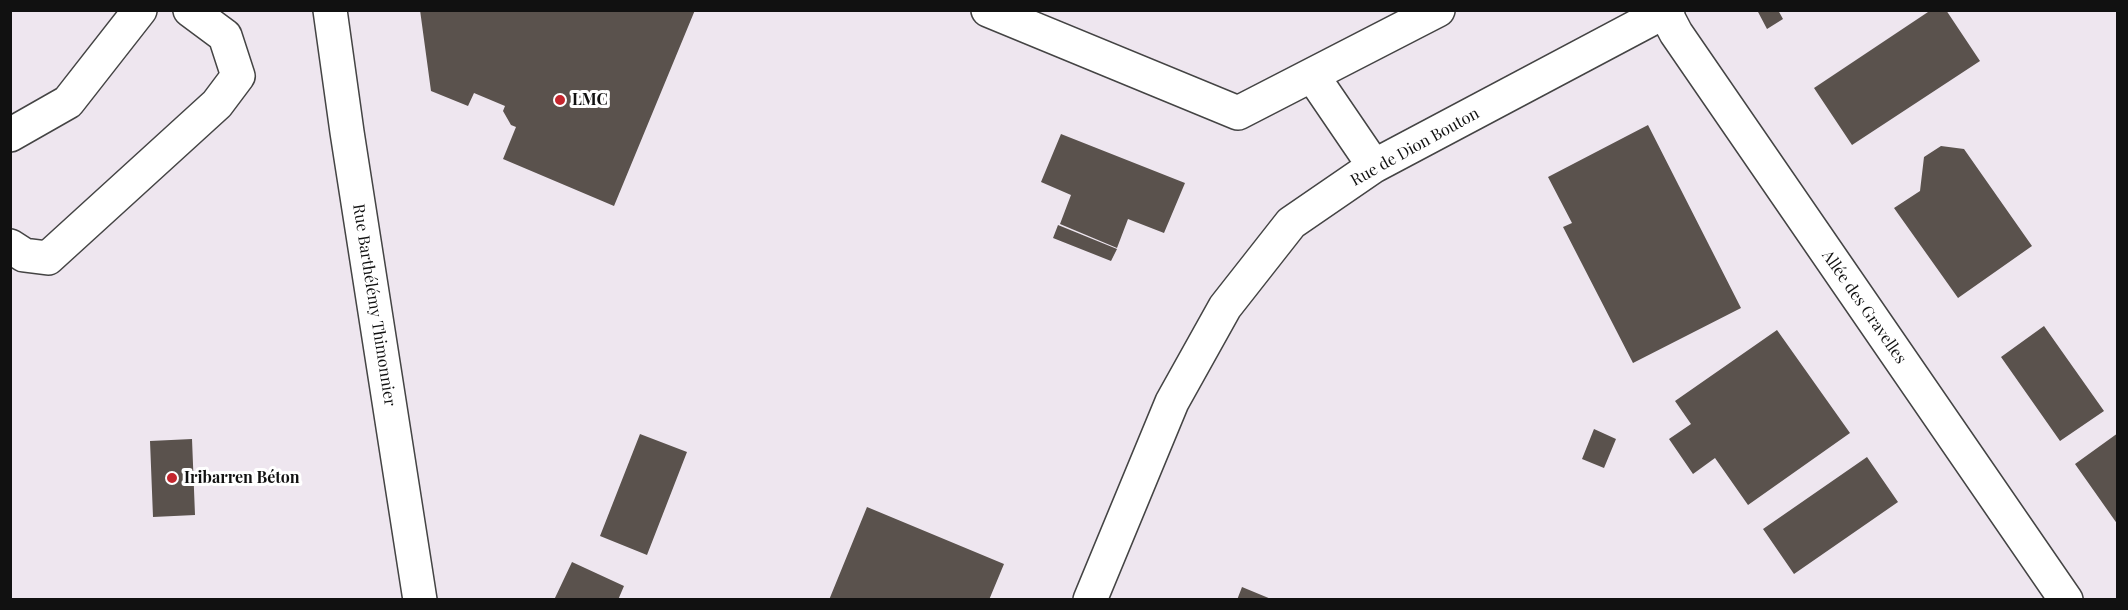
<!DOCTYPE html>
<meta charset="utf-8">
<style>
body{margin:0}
#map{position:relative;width:2128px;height:610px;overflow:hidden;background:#fffdf5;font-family:"Playfair Display",serif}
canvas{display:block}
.frame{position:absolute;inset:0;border:12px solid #111;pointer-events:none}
</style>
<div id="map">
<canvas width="2128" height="610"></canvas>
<div class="frame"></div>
</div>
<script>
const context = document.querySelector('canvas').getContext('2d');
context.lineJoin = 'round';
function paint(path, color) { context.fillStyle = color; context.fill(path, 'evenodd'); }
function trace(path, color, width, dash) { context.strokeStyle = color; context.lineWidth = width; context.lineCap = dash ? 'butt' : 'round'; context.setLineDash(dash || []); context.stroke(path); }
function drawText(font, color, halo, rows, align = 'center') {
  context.font = font + ' "Playfair Display",serif'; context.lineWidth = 6; context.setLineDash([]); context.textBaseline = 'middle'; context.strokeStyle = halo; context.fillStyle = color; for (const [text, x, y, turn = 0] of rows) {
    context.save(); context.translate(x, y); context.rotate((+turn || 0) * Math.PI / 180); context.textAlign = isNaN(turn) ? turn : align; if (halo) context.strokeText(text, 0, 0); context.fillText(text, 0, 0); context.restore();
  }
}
const industrial = new Path2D(`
 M 11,11 L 2117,11 L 2117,599 L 11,599 Z`);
const building = new Path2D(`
 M 420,10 L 695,10 L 614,206 L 503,159 L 516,127 L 511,125 L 503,111 L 505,106 L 474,93 L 468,106 L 431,91 Z
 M 1757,10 L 1778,10 L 1783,19 L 1767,29 Z
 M 1931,10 L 1946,10 L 1980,61 L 1852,145 L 1814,88 Z
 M 1648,125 L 1741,308 L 1633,363 L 1563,227 L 1572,223 L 1548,177 Z
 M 1061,134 L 1185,183 L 1164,233 L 1128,219 L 1117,248 L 1060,224 L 1071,195 L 1041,182 Z
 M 1941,146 L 1964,149 L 2032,246 L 1958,298 L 1894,208 L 1920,191 L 1924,157 Z
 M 1058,225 L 1117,249 L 1111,261 L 1053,238 Z
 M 2044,326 L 2104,411 L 2060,441 L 2001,357 Z
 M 1777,330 L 1850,433 L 1748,505 L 1715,458 L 1693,474 L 1669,439 L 1691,424 L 1675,401 Z
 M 1594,429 L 1616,439 L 1604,468 L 1582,459 Z
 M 2118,433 L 2118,525 L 2075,464 Z
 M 640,434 L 687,452 L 647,555 L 600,536 Z
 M 192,439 L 195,515 L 153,517 L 150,441 Z
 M 1867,457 L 1898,502 L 1794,574 L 1763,529 Z
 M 867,507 L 1004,564 L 989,600 L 829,600 Z
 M 572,562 L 624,586 L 618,600 L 554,600 Z
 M 1242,587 L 1271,599 L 1271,600 L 1237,600 Z`);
const minor = new Path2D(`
 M 330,10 L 347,132 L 420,600
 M 988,10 L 1238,113 L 1438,10
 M 1665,12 L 1676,33 L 2066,600
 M 1312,75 L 1374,166
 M 10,135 L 68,102 L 140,10
 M 10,246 L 24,255 L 48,258 L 217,104 L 238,76 L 225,36 L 190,10
 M 1090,600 L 1172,402 L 1225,307 L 1291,223 L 1374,166 L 1668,10`);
const markers = [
 [560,100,6,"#c4262e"],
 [172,478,6,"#c4262e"]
];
const poiNames = [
 ["LMC",572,100],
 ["Iribarren Béton",184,478]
];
const streetNames = [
 ["Rue de Dion Bouton",1415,147,-29],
 ["Rue Barthélémy Thimonnier",374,305,81],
 ["Allée des Gravelles",1864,307,55]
];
paint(industrial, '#eee6ef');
paint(building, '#5a524d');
trace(minor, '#444', 36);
trace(minor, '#fff', 33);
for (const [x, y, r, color] of markers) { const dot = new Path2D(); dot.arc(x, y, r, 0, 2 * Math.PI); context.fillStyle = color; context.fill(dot); trace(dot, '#fff', 2); }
drawText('bold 16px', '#111', '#fff', poiNames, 'left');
drawText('16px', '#111', '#fff', streetNames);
</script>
